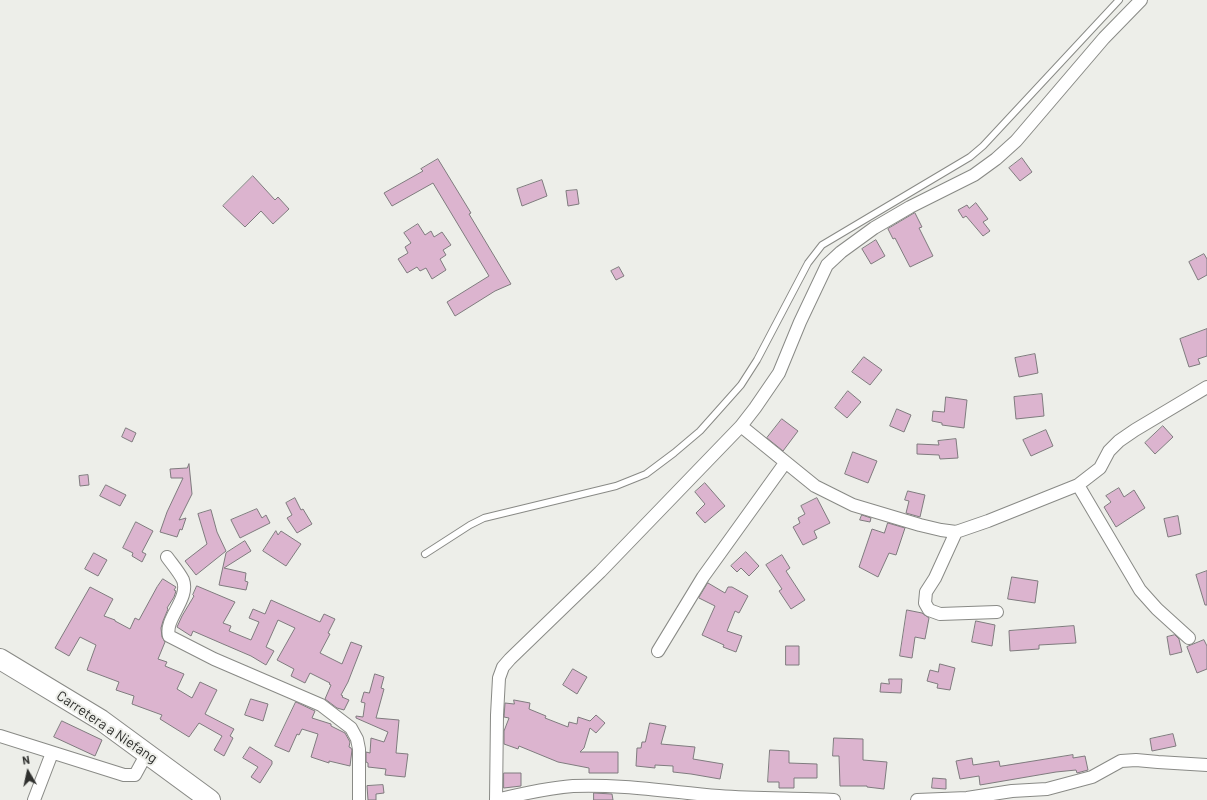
<!DOCTYPE html>
<style>
body{margin:0}
#map{position:relative;width:1207px;height:800px;overflow:hidden;background:#edeee9;font-family:Barlow,sans-serif}
canvas{display:block}
.north{position:absolute;left:8px;top:752px;width:40px;height:40px;-webkit-text-stroke:3px #edeee9;paint-order:stroke;rotate:351deg;font-size:11px;font-weight:700;line-height:16px;text-align:center;color:#2f302e}
.north::after{content:'';display:block;margin:auto;width:14px;height:18px;background:#2f302e;clip-path:polygon(50% 0,100% 100%,50% 72%,0 100%)}
</style>
<div id="map">
<canvas width="1207" height="800"></canvas>
<div class="north">N</div>
</div>
<script>
const context = document.querySelector('canvas').getContext('2d');
context.lineJoin = 'round';
function paint(path, color) { context.fillStyle = color; context.fill(path, 'evenodd'); }
function trace(path, color, width, dash) { context.strokeStyle = color; context.lineWidth = width; context.lineCap = dash ? 'butt' : 'round'; context.setLineDash(dash || []); context.stroke(path); }
function drawText(font, color, halo, rows, align = 'center') {
  context.font = font + ' Barlow,sans-serif'; context.lineWidth = 4; context.setLineDash([]); context.textBaseline = 'middle'; context.strokeStyle = halo; context.fillStyle = color; for (const [text, x, y, turn = 0] of rows) {
    context.save(); context.translate(x, y); context.rotate((+turn || 0) * Math.PI / 180); context.textAlign = isNaN(turn) ? turn : align; if (halo) context.strokeText(text, 0, 0); context.fillText(text, 0, 0); context.restore();
  }
}
const building = new Path2D(`
 M 1022,158 L 1032,172 L 1020,181 L 1009,168 Z
 M 438,159 L 471,213 L 469,214 L 511,284 L 495,291 L 455,316 L 447,302 L 489,276 L 433,183 L 392,206 L 384,193 L 423,171 L 421,169 Z
 M 253,176 L 275,200 L 278,197 L 289,209 L 273,224 L 261,211 L 245,227 L 223,206 Z
 M 542,180 L 547,196 L 522,206 L 517,189 Z
 M 577,190 L 579,204 L 568,206 L 566,191 Z
 M 976,203 L 988,219 L 983,222 L 990,231 L 983,236 L 966,216 L 963,218 L 958,210 L 967,205 L 969,208 Z
 M 915,213 L 922,227 L 919,228 L 933,256 L 910,267 L 895,238 L 893,239 L 888,229 Z
 M 418,224 L 425,235 L 431,231 L 434,237 L 442,232 L 451,245 L 443,250 L 446,255 L 440,259 L 446,270 L 432,279 L 426,268 L 420,271 L 417,267 L 407,273 L 398,259 L 408,253 L 405,247 L 411,243 L 404,233 Z
 M 876,240 L 885,256 L 871,264 L 862,249 Z
 M 1204,254 L 1207,259 L 1207,275 L 1198,280 L 1189,262 Z
 M 619,267 L 624,276 L 616,280 L 611,271 Z
 M 1207,329 L 1207,356 L 1198,359 L 1200,364 L 1189,367 L 1180,339 Z
 M 1035,354 L 1038,373 L 1019,377 L 1015,358 Z
 M 864,357 L 882,370 L 870,385 L 852,372 Z
 M 848,391 L 861,402 L 847,418 L 835,408 Z
 M 1042,394 L 1044,416 L 1016,419 L 1014,397 Z
 M 946,397 L 967,400 L 964,428 L 942,425 L 942,423 L 932,421 L 933,411 L 944,412 Z
 M 897,409 L 911,415 L 904,432 L 890,426 Z
 M 782,419 L 798,431 L 783,451 L 767,438 Z
 M 1163,426 L 1173,437 L 1155,454 L 1145,443 Z
 M 126,428 L 136,433 L 132,442 L 122,437 Z
 M 1046,430 L 1053,446 L 1031,456 L 1023,440 Z
 M 956,439 L 958,458 L 940,459 L 939,455 L 917,454 L 917,444 L 939,445 L 938,441 Z
 M 853,452 L 877,461 L 868,483 L 845,474 Z
 M 189,464 L 192,494 L 179,520 L 186,518 L 182,530 L 180,529 L 177,537 L 160,532 L 167,512 L 183,478 L 171,478 L 170,469 L 187,468 Z
 M 88,475 L 89,485 L 80,486 L 79,476 Z
 M 705,483 L 725,506 L 705,523 L 696,513 L 705,504 L 695,492 Z
 M 106,485 L 126,495 L 120,506 L 100,496 Z
 M 1119,488 L 1124,497 L 1134,490 L 1145,508 L 1116,527 L 1104,507 L 1111,502 L 1106,496 Z
 M 908,491 L 925,495 L 920,517 L 906,513 L 909,501 L 905,500 Z
 M 295,498 L 301,510 L 303,509 L 312,524 L 297,533 L 287,518 L 292,515 L 286,503 Z
 M 817,498 L 830,523 L 814,531 L 817,538 L 803,545 L 793,527 L 800,523 L 798,518 L 805,514 L 801,506 Z
 M 257,509 L 262,518 L 266,515 L 270,523 L 240,538 L 231,520 Z
 M 211,510 L 217,532 L 226,551 L 196,575 L 185,561 L 207,544 L 198,514 Z
 M 862,515 L 871,518 L 870,522 L 860,520 Z
 M 1178,516 L 1181,534 L 1168,537 L 1164,519 Z
 M 136,522 L 153,531 L 142,552 L 146,554 L 142,562 L 132,556 L 133,553 L 123,548 Z
 M 888,523 L 905,528 L 896,555 L 889,553 L 878,577 L 859,567 L 872,529 L 884,533 Z
 M 276,531 L 278,535 L 281,531 L 301,544 L 286,566 L 263,551 Z
 M 245,541 L 251,551 L 224,568 L 246,573 L 245,581 L 248,582 L 246,590 L 219,585 L 226,553 Z
 M 746,552 L 759,566 L 749,576 L 741,568 L 737,572 L 731,566 Z
 M 94,553 L 107,560 L 98,576 L 85,569 Z
 M 782,555 L 790,568 L 786,571 L 805,600 L 791,609 L 779,591 L 782,589 L 766,565 Z
 M 1207,571 L 1207,605 L 1205,605 L 1196,575 Z
 M 1012,577 L 1038,581 L 1035,603 L 1008,599 Z
 M 163,579 L 176,587 L 174,590 L 176,591 L 174,597 L 167,608 L 168,609 L 163,621 L 161,628 L 162,637 L 165,642 L 158,659 L 167,662 L 165,666 L 184,674 L 177,689 L 192,698 L 200,682 L 217,690 L 205,714 L 234,729 L 230,736 L 233,738 L 224,756 L 214,750 L 222,736 L 199,723 L 189,737 L 160,719 L 162,715 L 132,704 L 134,696 L 116,690 L 119,682 L 87,670 L 96,645 L 80,637 L 69,656 L 55,648 L 90,587 L 113,599 L 104,616 L 115,620 L 115,621 L 130,629 L 135,618 L 139,620 L 157,587 Z
 M 708,583 L 725,593 L 728,587 L 732,587 L 748,596 L 739,613 L 735,611 L 727,631 L 742,636 L 736,652 L 723,647 L 724,645 L 702,635 L 715,606 L 699,598 Z
 M 197,586 L 235,602 L 223,623 L 231,626 L 229,631 L 251,640 L 259,622 L 249,618 L 253,609 L 265,614 L 271,600 L 320,622 L 324,614 L 335,619 L 328,633 L 330,634 L 320,653 L 342,664 L 351,642 L 362,646 L 348,682 L 341,695 L 343,696 L 342,697 L 349,700 L 344,710 L 337,708 L 325,699 L 331,685 L 329,684 L 330,683 L 310,673 L 305,683 L 291,676 L 294,669 L 277,660 L 295,628 L 278,620 L 266,647 L 274,651 L 266,665 L 251,656 L 223,644 L 193,631 L 191,636 L 177,627 L 182,616 L 194,596 L 193,595 Z
 M 907,610 L 922,613 L 929,618 L 925,639 L 915,637 L 912,658 L 900,656 Z
 M 976,621 L 995,625 L 992,646 L 972,642 Z
 M 1074,626 L 1076,643 L 1039,645 L 1039,649 L 1010,651 L 1009,631 Z
 M 1175,635 L 1179,639 L 1182,652 L 1170,655 L 1167,637 Z
 M 1204,640 L 1207,646 L 1207,669 L 1197,673 L 1187,647 Z
 M 786,646 L 799,646 L 799,665 L 786,665 Z
 M 940,664 L 955,668 L 950,690 L 937,688 L 938,684 L 927,681 L 930,670 L 938,672 Z
 M 573,669 L 587,677 L 577,694 L 563,685 Z
 M 375,674 L 384,677 L 381,688 L 384,689 L 376,718 L 399,720 L 396,753 L 408,754 L 405,777 L 385,775 L 386,769 L 368,767 L 368,763 L 366,762 L 366,752 L 370,753 L 371,738 L 384,742 L 388,732 L 356,718 L 356,716 L 363,717 L 365,703 L 361,702 L 364,692 L 369,693 Z
 M 889,679 L 902,679 L 901,693 L 880,692 L 881,683 L 889,684 Z
 M 251,699 L 268,704 L 263,721 L 245,715 Z
 M 514,700 L 530,703 L 529,709 L 546,716 L 545,718 L 568,727 L 569,722 L 577,724 L 578,717 L 590,721 L 596,715 L 605,723 L 596,733 L 590,728 L 584,748 L 580,752 L 618,752 L 618,773 L 589,773 L 589,768 L 558,762 L 519,746 L 518,749 L 504,744 L 504,731 L 509,718 L 504,717 L 505,703 L 514,704 Z
 M 296,702 L 315,711 L 312,718 L 331,724 L 331,726 L 345,733 L 350,742 L 349,747 L 351,748 L 352,750 L 350,766 L 329,761 L 329,763 L 311,757 L 318,734 L 302,729 L 299,735 L 297,734 L 289,752 L 275,746 Z
 M 62,721 L 102,740 L 95,756 L 54,737 Z
 M 650,723 L 666,726 L 661,744 L 695,747 L 693,759 L 723,764 L 720,779 L 691,774 L 673,772 L 673,766 L 655,765 L 655,768 L 636,766 L 637,748 L 641,748 L 642,742 L 645,742 Z
 M 1173,734 L 1176,746 L 1152,751 L 1150,739 Z
 M 834,738 L 863,739 L 863,760 L 887,762 L 884,789 L 867,787 L 867,786 L 840,786 L 839,756 L 833,756 Z
 M 250,747 L 272,761 L 272,764 L 260,783 L 251,777 L 258,767 L 243,758 Z
 M 770,750 L 789,751 L 789,763 L 817,764 L 817,778 L 794,778 L 794,788 L 779,788 L 779,782 L 768,782 Z
 M 1073,755 L 1073,758 L 1085,756 L 1088,770 L 1077,773 L 1076,770 L 1056,772 L 980,785 L 979,776 L 960,779 L 956,761 L 972,758 L 973,765 L 999,761 L 1000,766 Z
 M 504,773 L 521,773 L 521,786 L 504,788 Z
 M 933,778 L 946,779 L 946,789 L 932,788 Z
 M 383,785 L 384,793 L 376,794 L 376,800 L 368,800 L 367,786 Z
 M 594,793 L 612,794 L 613,800 L 594,800 Z`);
const service = new Path2D(`
 M 425,554 L 470,525 L 484,518 L 616,486 L 646,474 L 674,453 L 700,431 L 741,385 L 757,360 L 808,263 L 822,245 L 970,157 L 983,146 L 1119,0`);
const minor = new Path2D(`
 M 741,426 L 815,486 L 853,505 L 920,525 L 941,530 L 956,532 L 988,521 L 1078,485 L 1100,468 L 1109,451 L 1119,441 L 1135,430 L 1207,387
 M 1078,485 L 1140,590 L 1157,609 L 1189,638
 M 956,532 L 935,578 L 926,592 L 925,603 L 929,610 L 940,614 L 997,612
 M 167,557 C 172,564 179,572 183,580 C 190,599 164,619 169,636 L 214,659 L 321,705 L 351,728 L 357,739 L 359,749 L 359,800
 M 658,651 L 703,577 L 785,463
 M 0,736 L 124,775 L 135,775 L 147,753
 M 34,800 L 52,753
 M 496,800 L 497,715 L 499,678 L 503,667 L 510,659 L 600,572 L 741,426 L 755,408 L 779,373 L 800,322 L 827,265 L 841,252 L 874,228 L 910,207 L 974,175 L 996,159 L 1016,141 L 1104,38 L 1141,0
 M 496,800 C 521,794 547,788 573,786 C 622,784 670,792 719,796 C 757,799 795,798 834,800
 M 917,800 L 967,798 L 1012,791 L 1047,789 L 1092,777 L 1121,761 L 1136,760 L 1158,762 L 1207,765`);
const primary = new Path2D(`
 M 0,659 L 101,720 L 210,800`);
const streetNames = [
 ["Carretera a Niefang",107,727,34]
];
paint(building, '#dcb4cf');
trace(building, '#7f7b7e', 1);
trace(service, '#898a86', 8);
trace(minor, '#898a86', 14);
trace(primary, '#898a86', 22);
trace(service, '#fff', 6);
trace(minor, '#fff', 12);
trace(primary, '#fff', 20);
drawText('14px', '#2f302e', '#edeee9', streetNames);
</script>
